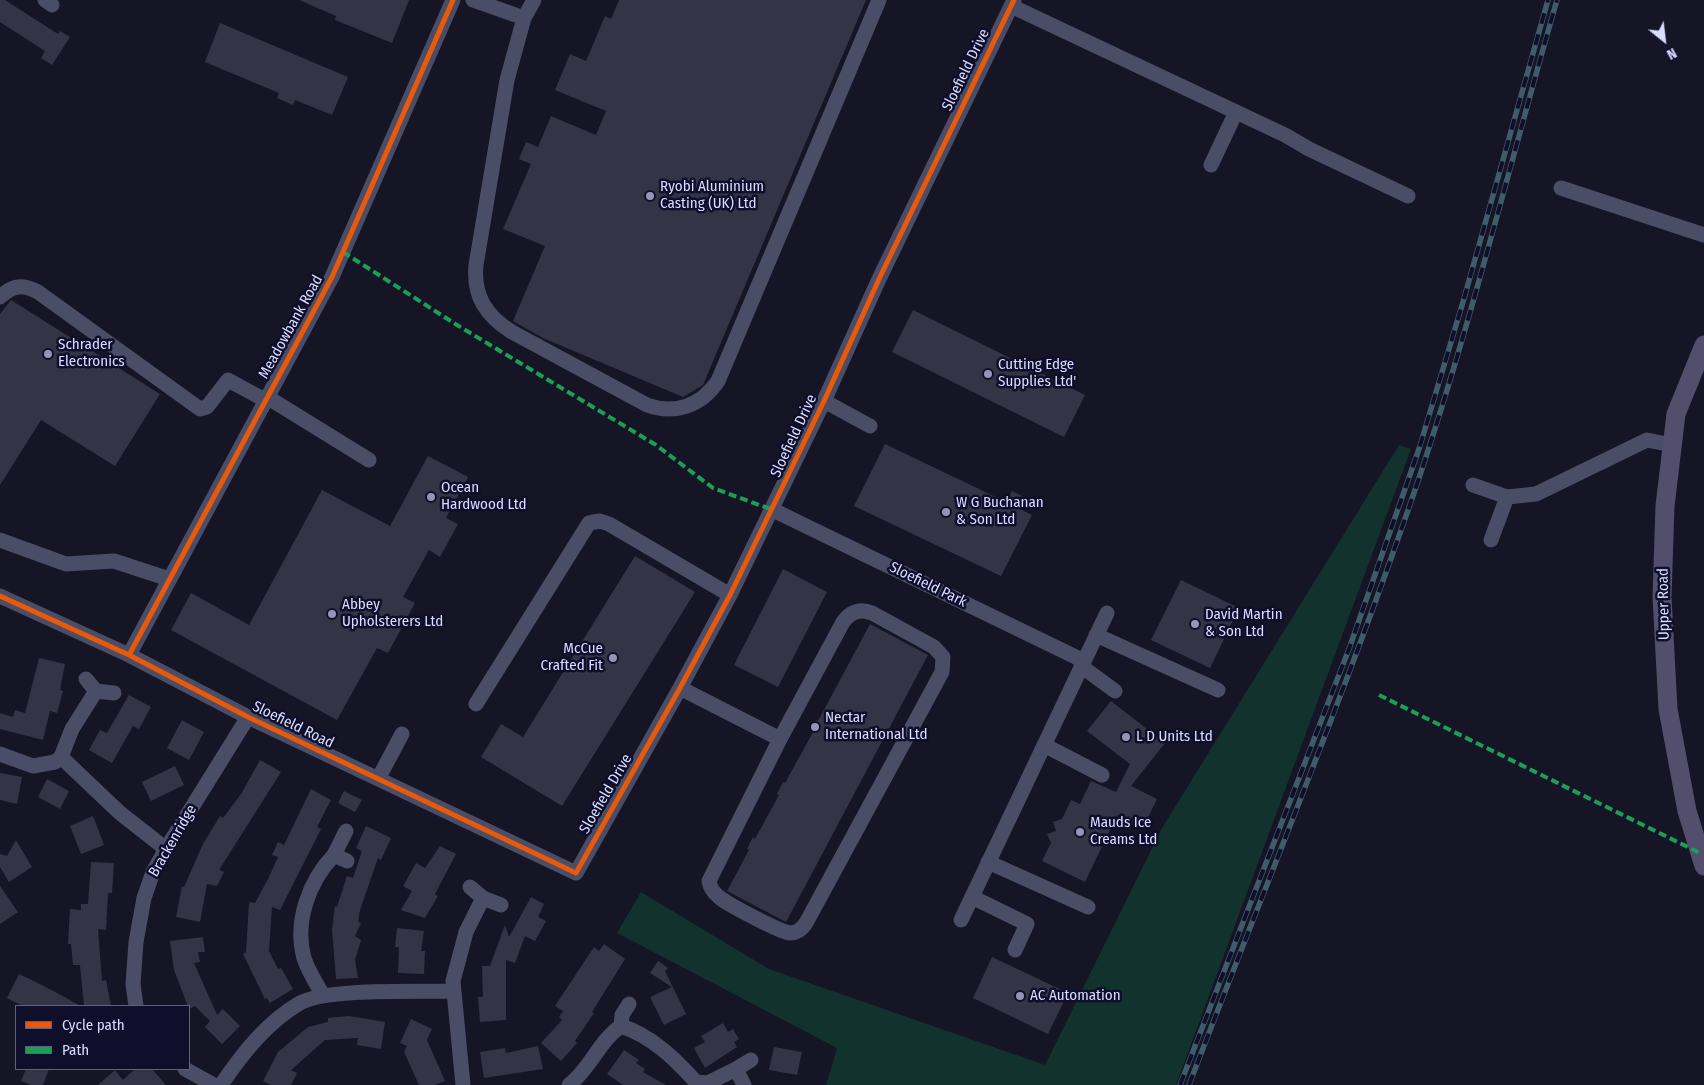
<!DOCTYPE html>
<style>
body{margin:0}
#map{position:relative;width:1704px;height:1085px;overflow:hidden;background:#151525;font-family:"Fira Sans Condensed",sans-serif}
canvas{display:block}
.legend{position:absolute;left:15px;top:1005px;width:175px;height:65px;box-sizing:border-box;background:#0f0f2b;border:1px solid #606180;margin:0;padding:6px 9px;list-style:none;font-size:15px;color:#d9dcff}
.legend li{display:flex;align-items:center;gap:10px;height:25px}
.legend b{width:25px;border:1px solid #606180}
.north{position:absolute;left:1639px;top:15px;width:50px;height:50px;-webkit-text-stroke:4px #0f0f2b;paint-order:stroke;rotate:151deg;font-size:14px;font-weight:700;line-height:20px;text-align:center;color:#d9dcff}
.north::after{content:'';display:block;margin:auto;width:18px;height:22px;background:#d9dcff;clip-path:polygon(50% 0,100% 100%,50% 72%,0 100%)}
</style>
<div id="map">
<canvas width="1704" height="1085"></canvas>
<ul class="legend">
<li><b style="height:6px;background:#e8590c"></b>Cycle path</li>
<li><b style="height:6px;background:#1a9f57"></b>Path</li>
</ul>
<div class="north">N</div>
</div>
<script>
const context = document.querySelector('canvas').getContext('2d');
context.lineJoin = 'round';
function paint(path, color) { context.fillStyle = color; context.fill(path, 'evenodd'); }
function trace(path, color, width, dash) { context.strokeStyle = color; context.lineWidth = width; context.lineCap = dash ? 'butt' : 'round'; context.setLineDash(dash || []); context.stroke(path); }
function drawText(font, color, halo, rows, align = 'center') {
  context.font = font + ' "Fira Sans Condensed",sans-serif'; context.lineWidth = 5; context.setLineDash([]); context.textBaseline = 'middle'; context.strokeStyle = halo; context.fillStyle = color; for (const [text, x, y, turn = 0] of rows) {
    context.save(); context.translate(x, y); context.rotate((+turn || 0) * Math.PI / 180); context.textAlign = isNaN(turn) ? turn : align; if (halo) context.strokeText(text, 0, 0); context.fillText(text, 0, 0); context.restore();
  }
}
const green = new Path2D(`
 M 1399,445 L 1411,449 L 1176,1085 L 826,1085 L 837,1048 L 617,933 L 641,892 L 769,969 L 1045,1065 L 1162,828 Z`);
const building = new Path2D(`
 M 0,0 L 5,0 L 58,34 L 60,31 L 70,37 L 52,65 L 41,58 L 45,51 L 0,22 Z
 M 299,0 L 409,0 L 392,43 L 335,20 L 336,16 Z
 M 619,0 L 866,0 L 703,385 L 683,397 L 543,338 L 513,321 L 545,246 L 503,229 L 531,164 L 519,159 L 526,142 L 538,147 L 551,116 L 596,135 L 606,111 L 555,90 L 570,54 L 586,61 L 605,16 L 611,19 Z
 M 220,23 L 348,77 L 332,115 L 295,100 L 293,105 L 277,98 L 279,93 L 205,62 Z
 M 11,300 L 160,394 L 115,466 L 41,420 L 0,485 L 0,314 Z
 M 913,310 L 1085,395 L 1064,437 L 892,352 Z
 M 885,444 L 1006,502 L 1012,491 L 1026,498 L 1020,509 L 1032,515 L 1001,576 L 854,506 Z
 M 428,456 L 468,477 L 446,518 L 458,524 L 440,557 L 429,550 L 403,597 L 415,603 L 388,653 L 377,648 L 337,720 L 171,630 L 191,593 L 249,625 L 322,490 L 390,526 Z
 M 635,556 L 695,592 L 562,806 L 481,757 L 501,724 L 523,737 Z
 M 783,569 L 827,592 L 778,687 L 734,665 Z
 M 1181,580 L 1239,608 L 1210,668 L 1151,640 Z
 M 870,624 L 928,655 L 786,922 L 727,891 L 749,850 L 747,849 L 753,837 L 755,839 L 779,795 L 777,794 L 783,782 L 785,783 L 813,732 L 810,731 L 816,720 L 818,721 Z
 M 39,658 L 65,664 L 60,690 L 63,691 L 57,713 L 50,711 L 43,740 L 0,729 L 0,713 L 13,717 L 15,710 L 25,713 Z
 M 129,695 L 151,707 L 139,729 L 133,726 L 112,763 L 89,750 L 100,730 L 107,733 Z
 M 1111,701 L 1165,743 L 1131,786 L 1157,799 L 1143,828 L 1117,815 L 1085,882 L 1042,861 L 1051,843 L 1047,834 L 1056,831 L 1053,822 L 1062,819 L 1071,800 L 1080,804 L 1091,781 L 1116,792 L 1130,764 L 1087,731 Z
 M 182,720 L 204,732 L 189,760 L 167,748 Z
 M 260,760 L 281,772 L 219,870 L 224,872 L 217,886 L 207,884 L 200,922 L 176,917 L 182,886 L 184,887 L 203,844 L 220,816 L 223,818 L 241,794 Z
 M 175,766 L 184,785 L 151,801 L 142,782 Z
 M 0,773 L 22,777 L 17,804 L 0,800 Z
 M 47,779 L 69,791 L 60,809 L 38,797 Z
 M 311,789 L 331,800 L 317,827 L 321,829 L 280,910 L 272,907 L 269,951 L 278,969 L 281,968 L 293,989 L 270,1003 L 267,998 L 265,999 L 243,954 L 246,952 L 249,902 L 255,903 L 268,879 L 278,857 L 272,855 L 278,842 L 284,845 Z
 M 344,791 L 362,800 L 355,812 L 338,803 Z
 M 93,816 L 104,845 L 81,854 L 70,826 Z
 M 366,826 L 391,838 L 381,860 L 378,858 L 360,910 L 358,922 L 361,923 L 355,936 L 361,940 L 355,960 L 358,978 L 336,979 L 332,930 L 335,906 L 337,907 L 347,876 L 353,878 L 362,851 L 356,848 Z
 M 16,840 L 32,867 L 9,882 L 0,867 L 0,854 L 7,856 Z
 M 440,846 L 456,854 L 435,894 L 438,896 L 425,918 L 401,910 L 412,891 L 403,886 L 416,863 L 425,868 Z
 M 91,862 L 114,863 L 112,893 L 108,893 L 106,930 L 98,929 L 102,981 L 106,980 L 111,1006 L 84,1006 L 80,965 L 73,965 L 71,944 L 68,944 L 70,909 L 81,910 L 81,904 L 88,904 Z
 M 0,886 L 18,912 L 0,924 Z
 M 531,897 L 544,904 L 538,917 L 546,921 L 535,941 L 525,936 L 515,963 L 506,960 L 506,1020 L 480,1022 L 478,997 L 483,997 L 482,966 L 490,966 L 505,925 L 509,937 Z
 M 397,928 L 424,931 L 421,951 L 425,951 L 424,974 L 398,973 L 399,947 L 395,947 Z
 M 203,937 L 205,952 L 198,952 L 200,962 L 194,963 L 217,1015 L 223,1009 L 240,1026 L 222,1044 L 205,1027 L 210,1021 L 195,1006 L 189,1009 L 174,970 L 170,941 Z
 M 604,944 L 625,959 L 592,1012 L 594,1013 L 575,1041 L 577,1043 L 561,1061 L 541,1043 L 562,1020 L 559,1017 L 563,1011 L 555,1006 L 594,947 L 599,951 Z
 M 992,957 L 1068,993 L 1048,1034 L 973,998 Z
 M 658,961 L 668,968 L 665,971 L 686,1014 L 664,1025 L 650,997 L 672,987 L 650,973 Z
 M 19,974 L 42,985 L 81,1006 L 23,1006 L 7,998 Z
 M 349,1016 L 385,1022 L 381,1049 L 357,1045 L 358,1038 L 325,1040 L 291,1070 L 297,1073 L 291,1085 L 271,1085 L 263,1081 L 278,1052 L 308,1027 L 328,1022 L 328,1018 Z
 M 411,1019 L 432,1029 L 427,1040 L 445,1081 L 435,1085 L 419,1085 L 404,1052 L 407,1046 L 400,1043 Z
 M 723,1023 L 728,1032 L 733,1029 L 739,1039 L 734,1042 L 737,1047 L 705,1068 L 694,1048 L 705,1042 L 701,1036 Z
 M 538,1046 L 543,1069 L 484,1078 L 480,1052 L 505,1048 L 506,1053 Z
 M 774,1047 L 802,1052 L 797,1075 L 769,1070 Z
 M 624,1050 L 639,1060 L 636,1063 L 645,1069 L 643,1072 L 666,1085 L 623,1085 L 607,1074 Z
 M 26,1069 L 49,1069 L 43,1085 L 31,1085 L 21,1081 Z
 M 135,1069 L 152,1069 L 166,1085 L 98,1085 L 115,1070 L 123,1080 Z`);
const minor = new Path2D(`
 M 45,0 L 52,5
 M 473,0 L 524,18
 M 534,0 L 524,18 L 507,80 L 476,265 C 473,296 486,316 512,332 L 647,405 C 675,415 701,406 718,381 L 879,0
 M 1011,6 L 1285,135 L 1309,149 L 1408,196
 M 1211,165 L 1236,112
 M 1561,188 L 1704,235
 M 0,297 C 13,285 22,284 38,292 L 200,409 L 207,407 L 228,380 L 265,400
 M 267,397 L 369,460
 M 824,401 L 870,426
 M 1473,485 L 1507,497 L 1536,494 L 1647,440 L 1672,445
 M 773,510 L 1084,661
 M 0,540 L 66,564 L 114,561 L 169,579
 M 1491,540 L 1507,497
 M 0,596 L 129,655 L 248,717 L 576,873 L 680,688 L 730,595 L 824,401 L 879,279 L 1014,0
 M 1096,635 L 1218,690
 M 129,655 L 332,277 L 453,0
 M 1081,666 L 1115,691
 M 86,679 L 96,691 L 114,693
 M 680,688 L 780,739 L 843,622 C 850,612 860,608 872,613 L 934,647 L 943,657 L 942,672 L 806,923 C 802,929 797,933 790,933 C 780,932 727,904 719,897 C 714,893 710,888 709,881 L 780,739
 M 476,704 L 589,523 L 600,521 L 609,524 L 730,595
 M 1044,745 L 1102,775
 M 0,754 L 33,766 L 55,762 L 61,757 L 72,729 L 96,691
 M 61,757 L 120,813 L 166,849
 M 378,779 L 402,734
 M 346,831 L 334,855 L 347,861
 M 988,862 L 1088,907
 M 470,887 L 483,898 L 501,905
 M 972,897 L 1027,924 L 1015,950
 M 961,920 L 1107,613
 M 323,995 C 316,983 308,971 304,958 C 294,922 309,881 334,855
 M 136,1006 L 133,984 L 136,942 L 144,898 L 153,872 L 166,849 L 248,717
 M 621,1026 L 622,1015 L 629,1004
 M 185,1069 L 214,1085
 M 221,1085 C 242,1054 267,1022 300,1003 C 327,988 418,992 452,991
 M 463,1085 L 453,981 L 466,932 L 483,898
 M 569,1085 C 590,1069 599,1041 621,1026 C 652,1036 675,1059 696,1082 L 708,1083 L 736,1069
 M 744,1085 L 736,1069 L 751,1060`);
const major = new Path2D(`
 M 1704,345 L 1676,414 L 1665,506 L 1662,597 L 1668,709 L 1687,811 L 1704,866`);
const rail = new Path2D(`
 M 1180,1085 L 1349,649 L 1419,449 L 1463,302 L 1548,0
 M 1189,1085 C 1265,886 1347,689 1416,487 C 1470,327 1510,163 1557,0`);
const quiet = new Path2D(`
 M 343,252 L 457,325 L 656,445 L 713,488 L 773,510
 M 1379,695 L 1700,853`);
const cycleway = new Path2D(`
 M 0,596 L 129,655 L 248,717 L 576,873 L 680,688 L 730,595 L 824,401 L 879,279 L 1014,0
 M 129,655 L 332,277 L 453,0`);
const markers = [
 [650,196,5,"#9496b3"],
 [48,354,5,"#9496b3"],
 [988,374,5,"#9496b3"],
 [431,497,5,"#9496b3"],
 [946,512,5,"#9496b3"],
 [332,614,5,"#9496b3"],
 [1195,624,5,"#9496b3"],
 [613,658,5,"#9496b3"],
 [815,727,5,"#9496b3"],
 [1126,737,5,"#9496b3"],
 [1080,832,5,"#9496b3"],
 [1020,996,5,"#9496b3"]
];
const streetNames = [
 ["Sloefield Drive",966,70,-64],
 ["Meadowbank Road",291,327,-61],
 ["Sloefield Drive",794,436,-65],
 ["Sloefield Park",928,585,26],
 ["Upper Road",1664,604,-91],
 ["Sloefield Road",293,725,26],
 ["Sloefield Drive",606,794,-60],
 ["Brackenridge",173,841,-60]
];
const poiNames = [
 ["Ryobi Aluminium",660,187],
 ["Casting (UK) Ltd",660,204],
 ["Schrader",58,345],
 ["Electronics",58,362],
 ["Cutting Edge",998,365],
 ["Supplies Ltd'",998,382],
 ["Ocean",441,488],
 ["Hardwood Ltd",441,505],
 ["W G Buchanan",956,503],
 ["& Son Ltd",956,520],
 ["Abbey",342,605],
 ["Upholsterers Ltd",342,622],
 ["David Martin",1205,615],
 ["& Son Ltd",1205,632],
 ["McCue",603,649,"right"],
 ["Crafted Fit",603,666,"right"],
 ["Nectar",825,718],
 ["International Ltd",825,735],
 ["L D Units Ltd",1136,737],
 ["Mauds Ice",1090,823],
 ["Creams Ltd",1090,840],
 ["AC Automation",1030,996]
];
paint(green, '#12322d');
paint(building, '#333446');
trace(minor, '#4a4d66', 15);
trace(major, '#524e6c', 19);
trace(rail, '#405c6a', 5.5);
trace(rail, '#0f0f2b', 4, [11]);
trace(quiet, '#1a9f57', 4, [8, 4]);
trace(cycleway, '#e8590c', 5);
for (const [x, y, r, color] of markers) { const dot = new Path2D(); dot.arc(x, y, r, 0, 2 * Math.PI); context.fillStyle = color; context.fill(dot); trace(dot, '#0f0f2b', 2); }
drawText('15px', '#d9dcff', '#0f0f2b', streetNames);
drawText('15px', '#d9dcff', '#0f0f2b', poiNames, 'left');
</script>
